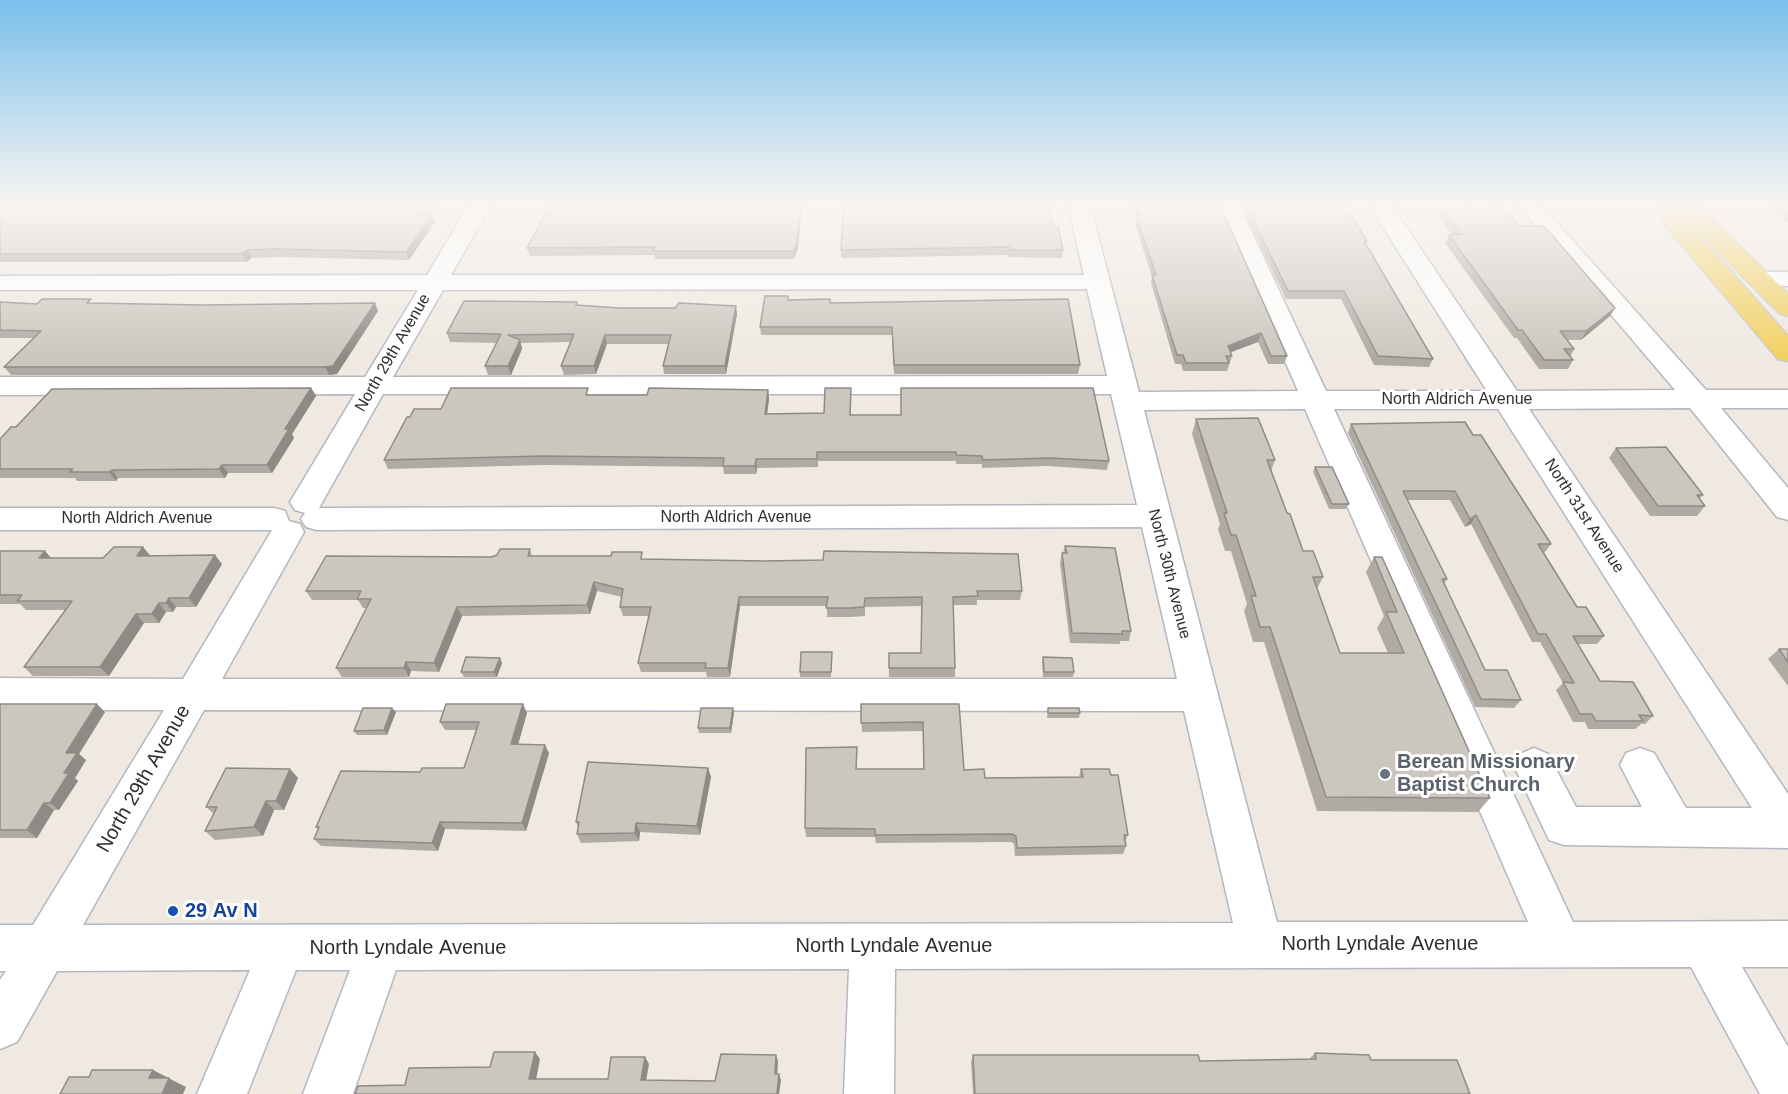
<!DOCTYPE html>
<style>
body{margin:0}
canvas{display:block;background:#efe9e1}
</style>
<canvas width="1788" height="1094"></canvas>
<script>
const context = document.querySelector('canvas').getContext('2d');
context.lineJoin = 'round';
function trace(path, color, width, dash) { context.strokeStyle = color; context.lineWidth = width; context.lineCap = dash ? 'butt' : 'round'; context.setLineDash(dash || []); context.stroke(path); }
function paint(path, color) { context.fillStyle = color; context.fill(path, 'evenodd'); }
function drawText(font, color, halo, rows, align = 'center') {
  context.font = font + ' Arial,sans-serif'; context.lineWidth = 6; context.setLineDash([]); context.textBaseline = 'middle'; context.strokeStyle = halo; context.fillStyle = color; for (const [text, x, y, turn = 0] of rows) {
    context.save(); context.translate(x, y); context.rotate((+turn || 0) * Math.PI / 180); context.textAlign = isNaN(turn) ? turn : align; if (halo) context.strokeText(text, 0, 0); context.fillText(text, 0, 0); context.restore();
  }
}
const minor = new Path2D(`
 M 469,205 L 491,205 L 451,275 L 1084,275 L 1068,205 L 1090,205 L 1139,392 L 1298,391 L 1217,205 L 1239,205 L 1326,391 L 1487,391 L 1369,205 L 1391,205 L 1517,391 L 1675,390 L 1518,205 L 1541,205 L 1706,390 L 1788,390 L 1788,408 L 1721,408 L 1788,488 L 1788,520 L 1777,517 L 1690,408 L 1529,409 L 1788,794 L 1788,848 L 1564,845 L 1549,840 L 1514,766 L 1520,754 L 1534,748 L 1548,754 L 1576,807 L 1642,807 L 1620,765 L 1626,753 L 1640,748 L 1654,753 L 1686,808 L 1752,808 L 1498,409 L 1334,409 L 1573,922 L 1788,921 L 1788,967 L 1742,967 L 1788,1047 L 1788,1094 L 1760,1094 L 1691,967 L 895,969 L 894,1094 L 844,1094 L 849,969 L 396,970 L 353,1094 L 303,1094 L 350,970 L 296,970 L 247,1094 L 197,1094 L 250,970 L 57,971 L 17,1042 L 0,1049 L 0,980 L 6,971 L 0,971 L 0,925 L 33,925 L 164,710 L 0,710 L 0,678 L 183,679 L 272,530 L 0,530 L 0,508 L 274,508 L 285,511 L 289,521 L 300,524 L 304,532 L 222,679 L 1177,679 L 1142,527 L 317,530 L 306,527 L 301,519 L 305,513 L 295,510 L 290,502 L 355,394 L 0,395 L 0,377 L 365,377 L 418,290 L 0,290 L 0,276 L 427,275 ZM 1087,289 L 1107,376 L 393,377 L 443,290 ZM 383,394 L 1111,394 L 1137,505 L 319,508 ZM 1305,409 L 1528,922 L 1277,922 L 1144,410 ZM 204,710 L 1184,711 L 1233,923 L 83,925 Z
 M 1759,272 L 1788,272 L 1788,286 L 1750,284 L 1747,279 L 1750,274 Z`);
const major = new Path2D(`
 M 1657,205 L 1693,205 L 1709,215 L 1788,294 L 1788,316 L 1779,313 L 1685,219 L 1788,336 L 1788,361 L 1778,359 L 1663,223 Z`);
const wall = new Path2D(`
 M 0,205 L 429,215 L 435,222 L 409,260 L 279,257 L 251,258 L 247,262 L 0,262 Z
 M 550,205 L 798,248 L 794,259 L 655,259 L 654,255 L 530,256 L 527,248 Z
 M 1132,205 L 1220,205 L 1287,356 L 1284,364 L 1268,364 L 1258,342 L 1231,352 L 1232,356 L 1227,371 L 1183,371 L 1181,364 L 1175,364 L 1151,283 L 1152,277 L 1135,224 L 1136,218 Z
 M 1240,205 L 1344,205 L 1367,241 L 1366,244 L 1433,359 L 1429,367 L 1374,365 L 1341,299 L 1286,299 Z
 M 1767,205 L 1788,205 L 1788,223 Z
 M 1442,209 L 1519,226 L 1615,308 L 1610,316 L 1581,340 L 1567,340 L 1574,349 L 1570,357 L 1573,360 L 1568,369 L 1539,369 L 1517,338 L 1514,338 L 1445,243 L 1449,235 L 1452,235 L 1439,217 Z
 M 1053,227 L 1063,250 L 1062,258 L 1008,257 L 1008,255 L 841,258 L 841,250 Z
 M 789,300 L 830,303 L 1080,365 L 1078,374 L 894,374 L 892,335 L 761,335 L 760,327 Z
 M 0,302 L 37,304 L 93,303 L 378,311 L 337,374 L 329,375 L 11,375 L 4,367 L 33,338 L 0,338 Z
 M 578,306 L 737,314 L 726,374 L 664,374 L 663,366 L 668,344 L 607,344 L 596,374 L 564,375 L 561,366 L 570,342 L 521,343 L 522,349 L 511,375 L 488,375 L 485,366 L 497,343 L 450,342 L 447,333 Z
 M 311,388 L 316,396 L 292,434 L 294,438 L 272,473 L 228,473 L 225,478 L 118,478 L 116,481 L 77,481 L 75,478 L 0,478 L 0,439 L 16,427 Z
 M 851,388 L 851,415 L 1109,461 L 1107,470 L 1048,466 L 982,468 L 982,464 L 956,464 L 956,461 L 818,461 L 818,467 L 757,468 L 756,474 L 724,474 L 723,467 L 545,465 L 388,469 L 384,460 L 410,417 L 441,409 L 590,395 L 647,395 L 768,390 L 769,399 L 767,414 L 824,413 Z
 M 1196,419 L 1275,460 L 1271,471 L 1287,513 L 1303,551 L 1323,577 L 1317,589 L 1340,653 L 1388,653 L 1377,628 L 1384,616 L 1366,572 L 1374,557 L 1490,798 L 1478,812 L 1317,811 L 1264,642 L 1253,642 L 1244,611 L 1247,604 L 1231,551 L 1225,551 L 1218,529 L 1220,524 L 1192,434 Z
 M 1351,424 L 1473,435 L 1551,544 L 1545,552 L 1543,552 L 1577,607 L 1604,636 L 1597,644 L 1578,644 L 1600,681 L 1653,716 L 1645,724 L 1641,724 L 1635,729 L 1588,729 L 1585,722 L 1573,722 L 1556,690 L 1563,683 L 1540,642 L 1532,642 L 1471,524 L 1465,527 L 1450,500 L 1407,500 L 1447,579 L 1444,584 L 1485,670 L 1521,700 L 1514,708 L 1475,707 L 1348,433 Z
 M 1616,448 L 1703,495 L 1699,499 L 1705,506 L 1697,516 L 1650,516 L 1609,458 Z
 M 1315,467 L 1349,504 L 1346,509 L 1329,509 L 1313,472 Z
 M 1065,546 L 1131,631 L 1129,641 L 1120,641 L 1120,644 L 1070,643 L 1060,563 L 1062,553 L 1063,553 Z
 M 143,547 L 150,555 L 222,564 L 196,607 L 176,607 L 173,612 L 166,612 L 159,623 L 144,623 L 109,676 L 33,676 L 24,667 L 65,610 L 26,610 L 20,604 L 0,604 L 0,551 L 51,558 L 103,558 Z
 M 530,549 L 532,556 L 644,559 L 1022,591 L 1020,600 L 977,600 L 977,605 L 953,605 L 955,668 L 955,677 L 889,677 L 889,653 L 921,653 L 922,606 L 865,607 L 865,616 L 851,617 L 827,617 L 827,606 L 740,606 L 730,677 L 707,677 L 706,672 L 641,672 L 638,663 L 649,616 L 623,616 L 620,607 L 622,597 L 597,591 L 590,614 L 462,616 L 439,672 L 411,671 L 409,677 L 342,677 L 336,668 L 367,608 L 363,608 L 358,600 L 312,600 L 306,591 L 491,557 Z
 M 1779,649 L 1788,649 L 1788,686 L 1768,659 Z
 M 832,657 L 831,677 L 800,677 L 800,672 Z
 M 1043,657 L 1074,672 L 1073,677 L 1043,677 L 1042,662 Z
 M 502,663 L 497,677 L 464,677 L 461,672 Z
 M 0,704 L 105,712 L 79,754 L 86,760 L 75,778 L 78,781 L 59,810 L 54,810 L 37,838 L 0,838 Z
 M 861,704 L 959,704 L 964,770 L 985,778 L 1079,777 L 1081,769 L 1128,835 L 1125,842 L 1126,846 L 1123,854 L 1015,856 L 1014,844 L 1011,842 L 876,843 L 875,837 L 806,837 L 805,828 L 857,747 L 857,769 L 923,769 L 923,731 L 862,732 Z
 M 1048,708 L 1080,713 L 1079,718 L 1047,718 Z
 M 396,712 L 387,735 L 357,735 L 354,731 Z
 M 527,713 L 518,744 L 549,753 L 526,831 L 445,829 L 438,851 L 321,846 L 314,839 L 318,830 L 316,827 L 464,768 L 476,730 L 445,730 L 440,722 Z
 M 734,713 L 731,733 L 699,733 L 698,728 Z
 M 708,768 L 711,777 L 700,835 L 640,832 L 639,841 L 581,843 L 577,834 L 578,827 L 576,822 Z
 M 290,769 L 298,778 L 284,810 L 274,810 L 263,836 L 215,840 L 205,831 L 214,814 L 206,807 Z
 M 1315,1053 L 1371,1060 L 1470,1094 L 973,1094 L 971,1062 L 973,1055 L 1200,1061 L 1309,1059 Z`);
const shadedWall = new Path2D(`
 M 428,205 L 435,205 L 424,222 L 421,215 Z
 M 801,205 L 802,205 L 798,248 L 794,259 L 794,251 Z
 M 432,215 L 435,222 L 409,260 L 406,252 Z
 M 247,250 L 251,258 L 247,262 L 242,254 Z
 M 375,303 L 378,311 L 337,374 L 329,375 L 325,367 Z
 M 736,306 L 737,314 L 726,374 L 725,366 Z
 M 1615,308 L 1610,316 L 1581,340 L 1586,331 Z
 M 1261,333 L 1258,342 L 1226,354 L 1228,346 Z
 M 605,335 L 607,344 L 596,374 L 594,366 Z
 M 520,340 L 522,349 L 511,375 L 508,366 Z
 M 311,388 L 316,396 L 292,434 L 294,438 L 272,473 L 267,465 L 285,429 Z
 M 768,390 L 769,399 L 766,422 L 765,414 Z
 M 756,459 L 757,468 L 756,474 L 755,466 Z
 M 222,465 L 228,473 L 225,478 L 219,469 Z
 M 112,470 L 118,478 L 116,481 L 109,472 Z
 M 1476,515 L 1471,524 L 1465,527 L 1470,519 Z
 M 143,547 L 151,557 L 137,556 Z
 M 45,551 L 53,560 L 39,558 Z
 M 215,555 L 222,564 L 196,607 L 189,598 Z
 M 594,582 L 597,591 L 590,614 L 587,605 Z
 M 739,597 L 740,606 L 730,677 L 728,668 Z
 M 169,598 L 176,607 L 173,612 L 166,603 Z
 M 159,603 L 166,612 L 159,623 L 152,614 Z
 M 457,607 L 462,616 L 439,672 L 434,663 Z
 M 136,614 L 144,623 L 109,676 L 100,667 Z
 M 500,658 L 502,663 L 497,677 L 494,672 Z
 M 406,662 L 411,671 L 409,677 L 404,668 Z
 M 97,704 L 105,712 L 79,754 L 86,760 L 75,778 L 78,781 L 59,810 L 50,803 L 64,773 L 66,753 Z
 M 523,704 L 527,713 L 516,752 L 511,744 Z
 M 392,708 L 396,712 L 387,735 L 384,730 Z
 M 733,708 L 734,713 L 731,733 L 730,728 Z
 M 545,745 L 549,753 L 526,831 L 522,823 Z
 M 708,768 L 711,777 L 700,835 L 697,826 Z
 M 290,769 L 298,778 L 284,810 L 276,801 Z
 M 266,801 L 274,810 L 263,836 L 254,827 Z
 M 44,803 L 54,810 L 37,838 L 27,830 Z
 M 440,822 L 445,829 L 438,851 L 432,843 Z
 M 636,823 L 640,832 L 639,841 L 635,833 Z
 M 535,1052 L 540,1059 L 535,1085 L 529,1079 Z
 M 776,1055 L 778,1061 L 777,1080 L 775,1074 Z
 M 645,1057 L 649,1064 L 645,1087 L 641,1080 Z
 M 153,1070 L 186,1087 L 183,1094 L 162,1094 L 149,1078 Z
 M 779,1074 L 781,1080 L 779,1094 L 777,1094 Z`);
const building = new Path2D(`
 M 0,205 L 428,205 L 421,215 L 432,215 L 406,252 L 275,249 L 247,250 L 242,254 L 0,254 Z
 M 550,205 L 801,205 L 797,241 L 794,251 L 653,251 L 655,247 L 527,248 Z
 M 844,205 L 1048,205 L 1053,227 L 1058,227 L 1063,250 L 1009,250 L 1009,247 L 841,250 Z
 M 1136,205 L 1220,205 L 1287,356 L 1271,356 L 1261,333 L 1228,346 L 1232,356 L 1226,356 L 1229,363 L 1186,363 L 1183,355 L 1177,355 L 1152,275 L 1156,275 L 1136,216 L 1139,216 Z
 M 1246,205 L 1344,205 L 1367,241 L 1364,241 L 1433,359 L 1378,356 L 1344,291 L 1288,291 Z
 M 1779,205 L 1788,205 L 1788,212 Z
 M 1504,208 L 1519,226 L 1544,226 L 1615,308 L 1586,331 L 1560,331 L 1574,349 L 1564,349 L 1573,360 L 1544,360 L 1522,330 L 1518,330 L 1449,235 L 1462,234 L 1442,209 Z
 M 765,296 L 788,296 L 788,300 L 830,299 L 830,303 L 1068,299 L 1080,365 L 894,365 L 892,327 L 760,327 Z
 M 42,299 L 91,299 L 87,303 L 203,305 L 375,303 L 333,366 L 325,367 L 4,367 L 41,331 L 0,330 L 0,302 L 37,304 Z
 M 464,301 L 577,302 L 576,305 L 619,308 L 675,308 L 679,303 L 736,306 L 725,366 L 663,366 L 671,335 L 605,335 L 594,366 L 561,366 L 574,334 L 508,335 L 520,340 L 508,366 L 485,366 L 501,334 L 447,333 Z
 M 311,388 L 285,429 L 289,429 L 267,465 L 222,465 L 219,469 L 112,470 L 109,472 L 70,472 L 73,469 L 0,469 L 0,439 L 11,427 L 16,427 L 52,389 Z
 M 451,388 L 588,388 L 586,395 L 647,395 L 649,388 L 768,390 L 765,414 L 824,413 L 825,388 L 851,388 L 850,415 L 901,415 L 901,388 L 1093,388 L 1109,461 L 1049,458 L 983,460 L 982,456 L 956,455 L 956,452 L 817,452 L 817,459 L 756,459 L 755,466 L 723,466 L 724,458 L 542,456 L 384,460 L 407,417 L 410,417 L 414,409 L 441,409 Z
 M 1258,418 L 1275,460 L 1267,460 L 1287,513 L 1290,514 L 1303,551 L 1313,551 L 1323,577 L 1313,577 L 1340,653 L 1404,653 L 1386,612 L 1397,612 L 1374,557 L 1382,557 L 1490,798 L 1326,797 L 1270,627 L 1260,627 L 1251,596 L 1256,596 L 1236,535 L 1231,535 L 1224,513 L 1227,513 L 1196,419 Z
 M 1465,422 L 1473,435 L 1481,435 L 1551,544 L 1538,544 L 1577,607 L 1586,607 L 1604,636 L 1573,636 L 1600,681 L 1633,682 L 1653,716 L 1639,715 L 1643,721 L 1596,721 L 1592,714 L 1580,714 L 1563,682 L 1574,683 L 1546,634 L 1538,634 L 1476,515 L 1470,519 L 1455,491 L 1403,491 L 1447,579 L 1442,579 L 1485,670 L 1507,670 L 1521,700 L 1481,699 L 1351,424 Z
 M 1666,447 L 1703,495 L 1697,495 L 1705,506 L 1658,506 L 1616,448 Z
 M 1315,467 L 1332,467 L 1349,504 L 1332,504 Z
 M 1065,546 L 1115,548 L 1131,631 L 1122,631 L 1122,634 L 1072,633 L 1062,553 L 1067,553 Z
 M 114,547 L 143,547 L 137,556 L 215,555 L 189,598 L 169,598 L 166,603 L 159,603 L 152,614 L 136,614 L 100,667 L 24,667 L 72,601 L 17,601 L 22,595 L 0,595 L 0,551 L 45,551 L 39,558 L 103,558 Z
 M 500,549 L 530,549 L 528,556 L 611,556 L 612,552 L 642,552 L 641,559 L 764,561 L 823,560 L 824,551 L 1018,554 L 1022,591 L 977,591 L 978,596 L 953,597 L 955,668 L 889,668 L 889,653 L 921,653 L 922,597 L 865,598 L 864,607 L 851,608 L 826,608 L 828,597 L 739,597 L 728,668 L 705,668 L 706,663 L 638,663 L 651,607 L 620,607 L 623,589 L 594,582 L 587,605 L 457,607 L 434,663 L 406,662 L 404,668 L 336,668 L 371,599 L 357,599 L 361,591 L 306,591 L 326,556 L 491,557 L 497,555 Z
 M 1779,649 L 1788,649 L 1788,662 Z
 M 801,652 L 832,652 L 831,672 L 800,672 Z
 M 466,657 L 500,658 L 494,672 L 461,672 Z
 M 1043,657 L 1072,658 L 1074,672 L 1044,672 Z
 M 0,704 L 97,704 L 66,753 L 77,753 L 64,773 L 69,773 L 50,803 L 44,803 L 27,830 L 0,830 Z
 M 446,704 L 523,704 L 511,744 L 545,745 L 522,823 L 440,822 L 432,843 L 314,839 L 319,827 L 316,827 L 341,771 L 420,772 L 422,768 L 464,768 L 479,722 L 440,722 Z
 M 861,704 L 959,704 L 964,770 L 984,769 L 985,778 L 1083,777 L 1081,769 L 1109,769 L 1111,775 L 1118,775 L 1128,835 L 1124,835 L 1126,846 L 1017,848 L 1016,836 L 1012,834 L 875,835 L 875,829 L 805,828 L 806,748 L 857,747 L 856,769 L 924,769 L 923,722 L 861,723 Z
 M 363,708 L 392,708 L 384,730 L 354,731 Z
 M 701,708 L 733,708 L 730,728 L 698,728 Z
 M 1048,708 L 1079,708 L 1080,713 L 1048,713 Z
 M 588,762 L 708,768 L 697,826 L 636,823 L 635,833 L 577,834 L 579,822 L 576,822 Z
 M 226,768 L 290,769 L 276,801 L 266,801 L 254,827 L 205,831 L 217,807 L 206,807 Z
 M 494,1052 L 535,1052 L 529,1079 L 608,1079 L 611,1057 L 645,1057 L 641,1080 L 715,1081 L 721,1054 L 776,1055 L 775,1074 L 779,1074 L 777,1094 L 355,1094 L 358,1086 L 405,1085 L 409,1068 L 490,1067 Z
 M 1315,1053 L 1369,1055 L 1371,1060 L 1457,1060 L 1470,1094 L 975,1094 L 973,1055 L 1198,1055 L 1200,1061 L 1316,1059 Z
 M 92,1070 L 153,1070 L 149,1078 L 169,1078 L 162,1094 L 60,1094 L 69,1077 L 89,1077 Z`);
const markers = [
 [1385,774,6,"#6b7280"],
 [173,911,6,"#1a4fb4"]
];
const streetNames = [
 ["North 29th Avenue",393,353,-60],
 ["North Aldrich Avenue",1457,400],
 ["North 31st Avenue",1584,516,57],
 ["North Aldrich Avenue",736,518],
 ["North Aldrich Avenue",137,519],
 ["North 30th Avenue",1169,574,76]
];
const nearWorshipnames = [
 ["Berean Missionary",1397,762],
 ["Baptist Church",1397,785]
];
const nearStreetnames = [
 ["North 29th Avenue",144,779,-60],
 ["North Lyndale Avenue",1380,944],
 ["North Lyndale Avenue",894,946],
 ["North Lyndale Avenue",408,948]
];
const nearTransitnames = [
 ["29 Av N",185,911]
];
trace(minor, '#b4b7c1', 3);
trace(major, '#c9c9c9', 3);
paint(minor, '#fff');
paint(major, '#f2d163');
paint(wall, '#afaba4');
paint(shadedWall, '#8e8b86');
paint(building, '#cbc7bf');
trace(building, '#8e8b86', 1.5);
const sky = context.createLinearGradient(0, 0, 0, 358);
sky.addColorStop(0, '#7abfeb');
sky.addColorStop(0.57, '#f8f5f2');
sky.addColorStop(1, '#f8f5f200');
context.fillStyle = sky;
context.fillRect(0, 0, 1788, 358);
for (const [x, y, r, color] of markers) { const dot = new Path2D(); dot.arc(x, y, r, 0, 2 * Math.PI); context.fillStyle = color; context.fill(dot); trace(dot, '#fff', 2); }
drawText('16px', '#2e2e2e', '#fff', streetNames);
drawText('bold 20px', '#5b616d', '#fff', nearWorshipnames, 'left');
drawText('20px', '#2e2e2e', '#fff', nearStreetnames);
drawText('bold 20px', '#164399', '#fff', nearTransitnames, 'left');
</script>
